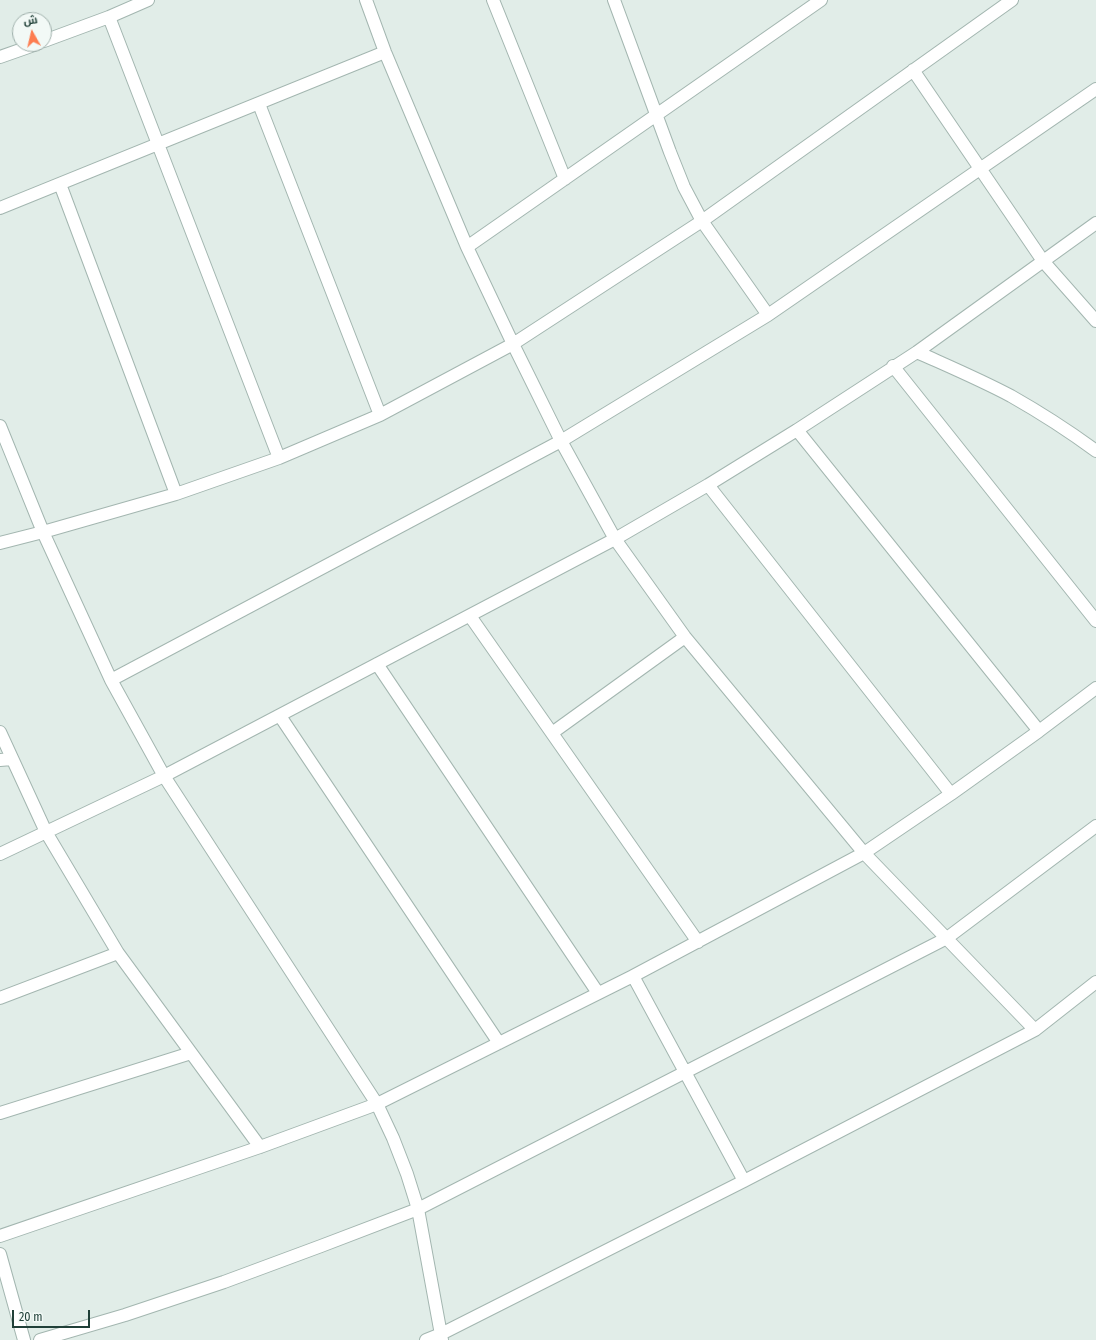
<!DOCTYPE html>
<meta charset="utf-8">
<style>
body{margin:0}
#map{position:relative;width:1096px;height:1340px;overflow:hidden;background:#e1ede8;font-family:"Fira Sans Condensed",Cairo,sans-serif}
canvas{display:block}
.north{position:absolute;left:12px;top:12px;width:40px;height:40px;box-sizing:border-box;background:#f2f9f6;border:1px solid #9eafaa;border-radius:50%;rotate:352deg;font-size:11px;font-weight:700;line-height:16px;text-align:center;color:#204038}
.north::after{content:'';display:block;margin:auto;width:14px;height:18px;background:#fd7d50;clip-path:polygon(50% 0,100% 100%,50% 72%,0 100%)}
.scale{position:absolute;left:12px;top:1310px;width:78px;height:18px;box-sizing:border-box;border:2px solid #204038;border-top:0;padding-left:5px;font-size:12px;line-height:14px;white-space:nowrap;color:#204038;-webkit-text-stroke:3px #f2f9f6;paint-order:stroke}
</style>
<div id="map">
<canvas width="1096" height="1340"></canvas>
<div class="north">ش</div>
<div class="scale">20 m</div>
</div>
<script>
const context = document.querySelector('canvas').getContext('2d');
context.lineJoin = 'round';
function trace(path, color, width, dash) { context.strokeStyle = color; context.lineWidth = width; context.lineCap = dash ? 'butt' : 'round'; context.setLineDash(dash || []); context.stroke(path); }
const minor = new Path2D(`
 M 366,0 L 385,52 L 467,247 L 513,344 L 561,441 L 615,539 L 685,637 L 864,853 L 1035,1030
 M 493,0 L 565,179
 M 614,0 L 670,152 L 684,187 L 702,221 L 768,315
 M 109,17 L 279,458
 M 44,41 L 109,17 L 148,0
 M 0,57 L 37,44
 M 913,70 L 1043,261 L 1096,321
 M 259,104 L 380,415
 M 60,184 L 176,494
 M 0,208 L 385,52
 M 467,247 L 821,0
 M 917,352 C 948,366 981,380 1011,396 C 1041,413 1069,431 1096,451
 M 893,366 L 1096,621
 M 0,426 L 43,532 L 111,680 L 164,776 L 377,1104 L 393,1138 L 407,1174 L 418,1209 L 442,1340
 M 797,430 L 1039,731
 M 708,485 L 951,794
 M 0,543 L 43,532 L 176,494 L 279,458 L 380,415 L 513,344 L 702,221 L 1012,0
 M 470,616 L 698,942
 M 377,664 L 598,993
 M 111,680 L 561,441 L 768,315 L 1096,89
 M 280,716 L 499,1043
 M 0,732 L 46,832 L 118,953 L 260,1147
 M 552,733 L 685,637
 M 0,760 L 12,759
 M 0,854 L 164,776 L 615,539 L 708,485 L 797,430 L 917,352 L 1096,223
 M 633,976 L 744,1181
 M 0,998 L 118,953
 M 0,1113 L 191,1053
 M 0,1236 L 260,1147 L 377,1104 L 633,976 L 864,853 L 951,794 L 1039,731 L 1096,688
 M 0,1254 L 24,1340
 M 40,1340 L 125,1315 L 224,1282 L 321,1246 L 418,1209 L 947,938 L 1096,826
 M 426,1340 L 441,1334 L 744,1181 L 1035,1030 L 1096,982`);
trace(minor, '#a3b6b0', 14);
trace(minor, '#fff', 12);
</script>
